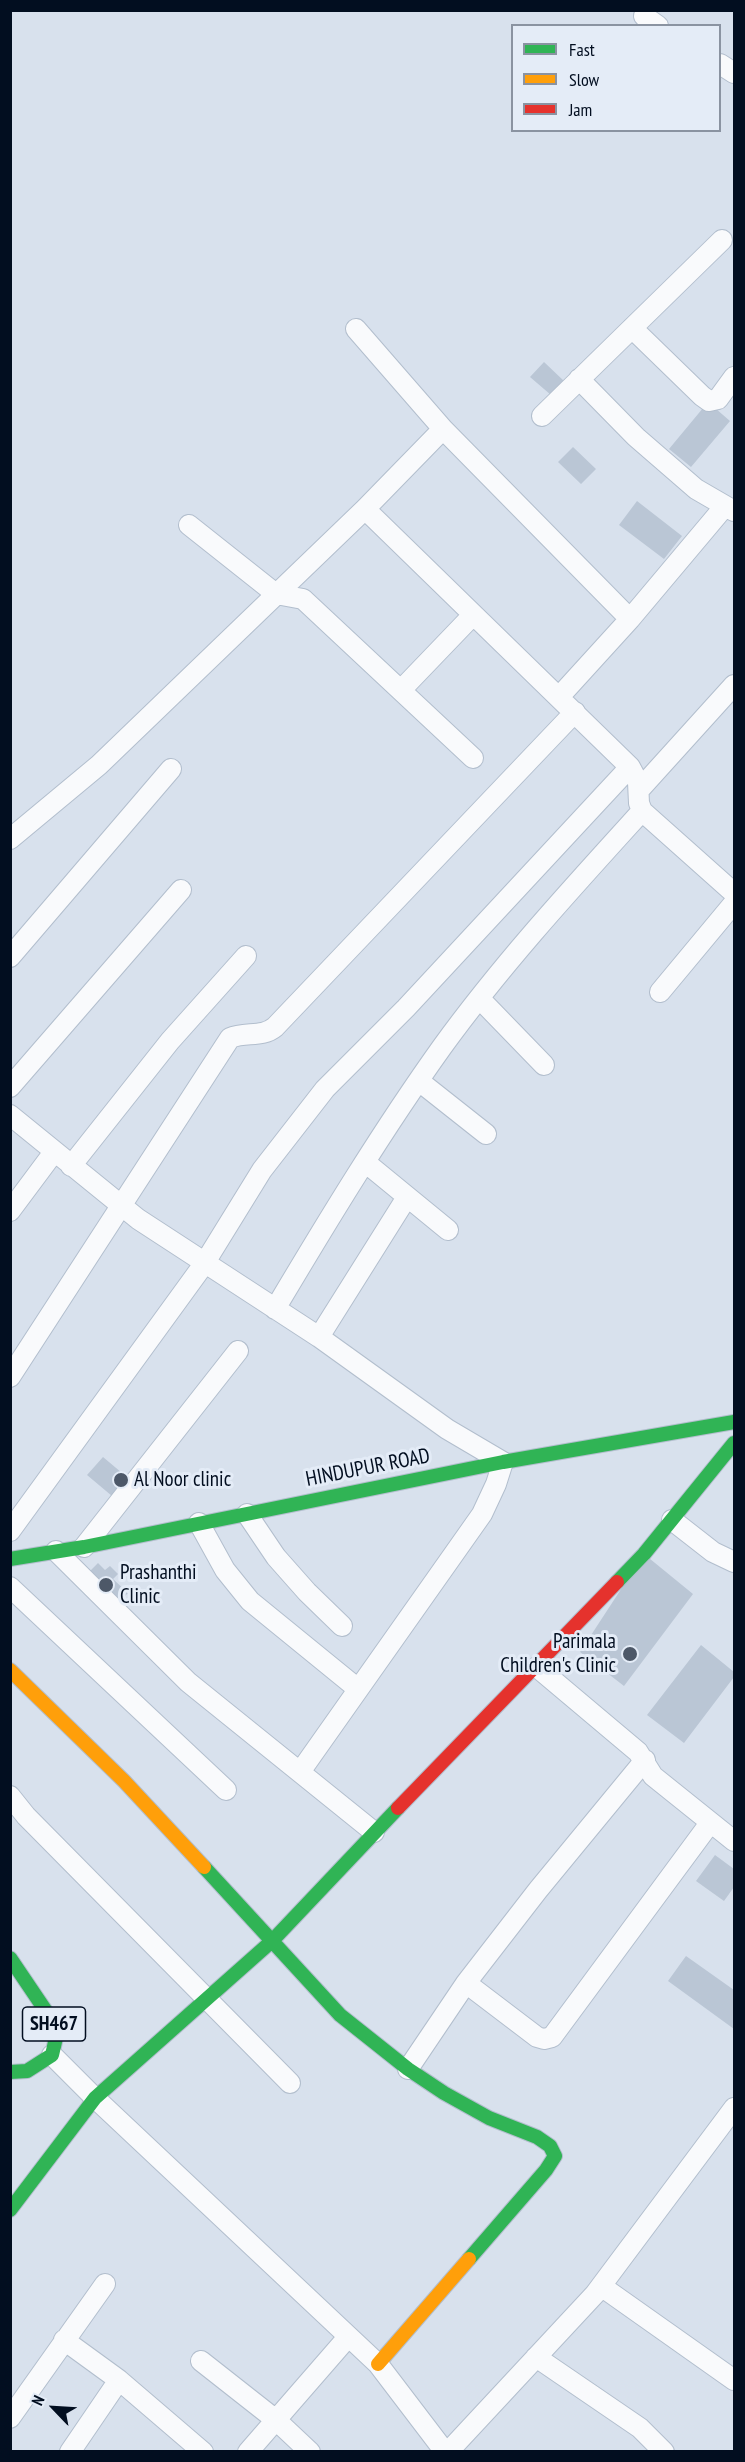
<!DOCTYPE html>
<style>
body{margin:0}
#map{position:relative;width:745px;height:2462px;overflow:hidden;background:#d8e1ed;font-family:"PT Sans Narrow",sans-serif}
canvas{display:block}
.frame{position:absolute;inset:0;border:12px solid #020e20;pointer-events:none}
.legend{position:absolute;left:511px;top:24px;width:210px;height:108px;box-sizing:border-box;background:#e4ecf7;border:2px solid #8a93a1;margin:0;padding:8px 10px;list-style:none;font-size:18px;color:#020e20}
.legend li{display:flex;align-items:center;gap:12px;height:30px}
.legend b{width:30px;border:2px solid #8a93a1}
.north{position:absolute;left:24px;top:2378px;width:60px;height:60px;-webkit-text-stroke:4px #e4ecf7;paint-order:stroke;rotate:295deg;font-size:16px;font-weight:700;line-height:24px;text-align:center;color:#020e20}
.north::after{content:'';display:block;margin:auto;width:21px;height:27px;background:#020e20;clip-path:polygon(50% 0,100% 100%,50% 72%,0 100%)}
</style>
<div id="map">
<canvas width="745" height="2462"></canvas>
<div class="frame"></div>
<ul class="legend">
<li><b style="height:8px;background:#30b455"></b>Fast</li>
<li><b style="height:8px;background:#ff9f0a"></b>Slow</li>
<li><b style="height:8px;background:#e5322d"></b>Jam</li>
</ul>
<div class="north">N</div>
</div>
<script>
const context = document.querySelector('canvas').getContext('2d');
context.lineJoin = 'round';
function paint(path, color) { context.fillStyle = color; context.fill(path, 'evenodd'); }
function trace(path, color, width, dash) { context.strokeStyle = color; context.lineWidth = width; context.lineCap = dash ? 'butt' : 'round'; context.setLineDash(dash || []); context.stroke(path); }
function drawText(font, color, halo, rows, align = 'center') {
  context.font = font + ' "PT Sans Narrow",sans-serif'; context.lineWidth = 6; context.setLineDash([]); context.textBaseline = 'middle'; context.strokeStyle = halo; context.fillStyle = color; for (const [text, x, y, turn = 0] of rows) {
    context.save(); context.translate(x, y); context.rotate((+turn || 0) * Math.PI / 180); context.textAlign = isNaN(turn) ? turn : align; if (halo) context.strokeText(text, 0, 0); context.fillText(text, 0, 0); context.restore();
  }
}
const building = new Path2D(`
 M 544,362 L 564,381 L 551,395 L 530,377 Z
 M 708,402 L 730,421 L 691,467 L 669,449 Z
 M 573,447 L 596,469 L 581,484 L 558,462 Z
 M 637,501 L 682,536 L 664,559 L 619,525 Z
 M 103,1457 L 128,1478 L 112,1496 L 87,1475 Z
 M 644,1554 L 693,1594 L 624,1686 L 580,1652 Z
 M 98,1563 L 105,1570 L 110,1566 L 118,1574 L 113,1579 L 128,1593 L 117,1604 L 87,1574 Z
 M 701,1645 L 734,1672 L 734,1677 L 684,1743 L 647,1715 Z
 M 715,1855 L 734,1869 L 734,1887 L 724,1901 L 696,1881 Z
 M 686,1956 L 734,1990 L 734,2029 L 668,1981 Z`);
const street = new Path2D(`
 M 644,16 L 658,26
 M 720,64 L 734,73
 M 632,328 L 702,396 L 709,401 L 718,399 L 734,377
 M 356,329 L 443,429 L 630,619
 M 579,379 L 636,437 L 696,489 L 734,511
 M 542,416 L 722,240
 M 365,509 L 630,767 L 638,782 L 639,803 L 642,811 L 734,893
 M 189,525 L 276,594 L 303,599 L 473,758
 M 401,690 L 473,615
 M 559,697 L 630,619 L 725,506
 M 639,790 L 734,685
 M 10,839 L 99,765 L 365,509 L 443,429
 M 10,957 L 171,769
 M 660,992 L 734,903
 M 480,999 L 544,1065
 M 419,1081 L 486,1134
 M 10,1087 L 181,890
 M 10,1115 L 138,1219 L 319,1337 L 447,1429 L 503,1462 L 496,1484 L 482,1514 L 300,1772
 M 365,1162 L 448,1230
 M 71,1166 L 170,1041 L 246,956
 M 10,1211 L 54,1152
 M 275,1309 C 328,1220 382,1131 442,1047 C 503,963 573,887 642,811
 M 319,1337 L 407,1197
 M 10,1377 L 230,1038 C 245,1031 262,1038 275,1027 L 575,712
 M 247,1514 L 276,1557 L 307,1592 L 342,1626
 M 672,1520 L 713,1552 L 734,1562
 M 199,1523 L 225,1570 L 250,1601 L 358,1689
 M 10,1531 L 204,1264 L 262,1170 L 325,1089 L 406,1008 L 630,767
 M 84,1547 L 238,1351
 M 56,1551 L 188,1682 L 374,1832
 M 10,1587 L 226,1790
 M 537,1667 L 638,1752 L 653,1776 L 734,1841
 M 10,1796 L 26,1816 L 290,2083
 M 466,1983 L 537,2037 L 544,2039 L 552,2037 L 710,1823
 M 52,2055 L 95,2098 L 378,2364 L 445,2452
 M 408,2069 L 466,1983 L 538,1890 L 645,1760
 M 601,2286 L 734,2380
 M 64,2340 L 119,2380 L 203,2452
 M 536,2357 L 640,2428 L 664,2452
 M 201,2361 L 276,2420 L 310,2452
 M 10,2418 L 105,2284
 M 70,2452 L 119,2380
 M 248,2452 L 348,2337
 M 448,2452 L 595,2294 L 734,2108`);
const fast = new Path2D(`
 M 10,1559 L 84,1547 L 503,1462 L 734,1422
 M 617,1582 L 644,1554 L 734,1443
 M 204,1867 L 340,2015 L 408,2069 L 444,2093 L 489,2118 L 537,2137 L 550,2146 L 555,2156 L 546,2170 L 469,2259
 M 10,1958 L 58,2029 L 52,2055 L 27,2071 L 10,2072
 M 10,2210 L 95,2098 L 272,1941 L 398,1808`);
const slow = new Path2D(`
 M 10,1670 L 124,1781 L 204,1867
 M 378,2364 L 469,2259`);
const jam = new Path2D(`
 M 398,1808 L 617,1582`);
const markers = [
 [121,1480,8,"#4d5868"],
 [106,1585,8,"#4d5868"],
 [630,1654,8,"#4d5868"]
];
const shields = [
 [54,2024,63]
];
const shieldNames = [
 ["SH467",54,2024]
];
const streetNames = [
 ["HINDUPUR ROAD",368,1468,-11]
];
const poiNames = [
 ["Al Noor clinic",134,1480],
 ["Prashanthi",120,1573],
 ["Clinic",120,1597],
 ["Parimala",616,1642,"right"],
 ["Children's Clinic",616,1666,"right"]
];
paint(building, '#bac6d5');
trace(street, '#b2becd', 22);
trace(fast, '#b2becd', 16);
trace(slow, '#b2becd', 16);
trace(jam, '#b2becd', 16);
trace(street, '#f9fafc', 20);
trace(fast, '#30b455', 14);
trace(slow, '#ff9f0a', 14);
trace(jam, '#e5322d', 14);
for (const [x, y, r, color] of markers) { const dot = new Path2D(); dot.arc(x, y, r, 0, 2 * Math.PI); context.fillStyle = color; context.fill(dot); trace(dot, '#e4ecf7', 2); }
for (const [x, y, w] of shields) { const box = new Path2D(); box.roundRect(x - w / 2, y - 17, w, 34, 4.5); context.fillStyle = '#e4ecf7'; context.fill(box); trace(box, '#020e20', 1.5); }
drawText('bold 20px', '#020e20', null, shieldNames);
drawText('21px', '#020e20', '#e4ecf7', streetNames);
drawText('21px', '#020e20', '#e4ecf7', poiNames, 'left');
</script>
